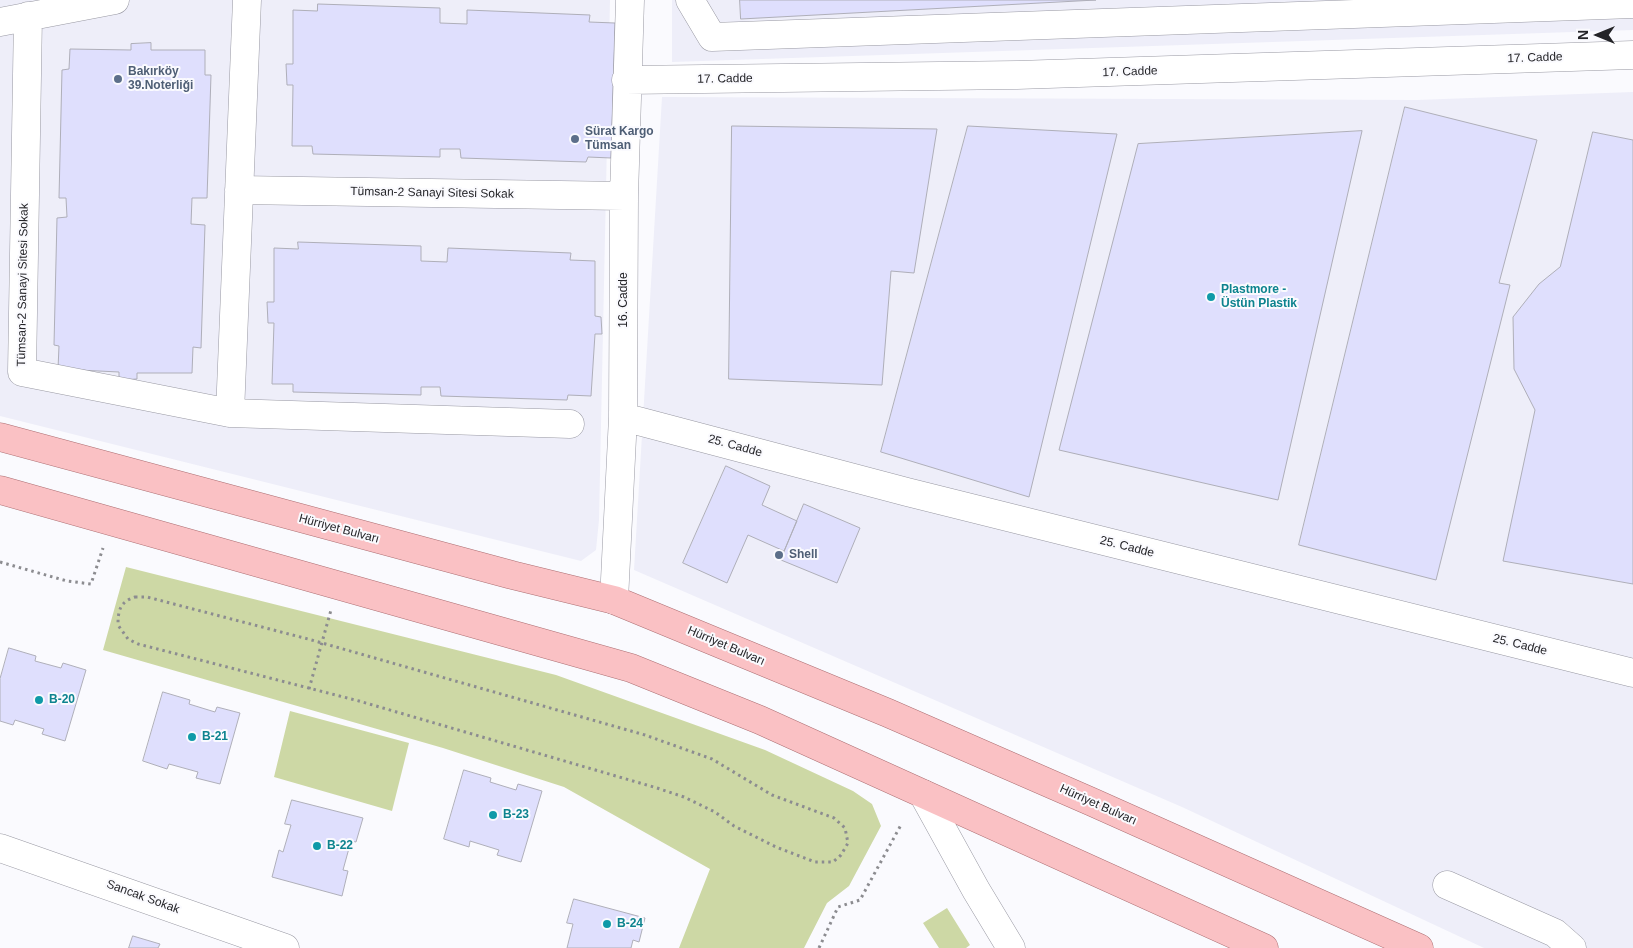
<!DOCTYPE html>
<meta charset="utf-8">
<style>
body{margin:0}
#map{position:relative;width:1633px;height:948px;overflow:hidden;background:#fafafe;font-family:Helvetica,sans-serif}
canvas{display:block}
.north{position:absolute;left:1573px;top:10px;width:50px;height:50px;-webkit-text-stroke:4px #fafafe;paint-order:stroke;rotate:270deg;font-size:14px;font-weight:700;line-height:20px;text-align:center;color:#242428}
.north::after{content:'';display:block;margin:auto;width:18px;height:22px;background:#242428;clip-path:polygon(50% 0,100% 100%,50% 72%,0 100%)}
</style>
<div id="map">
<canvas width="1633" height="948"></canvas>
<div class="north">N</div>
</div>
<script>
const context = document.querySelector('canvas').getContext('2d');
context.lineJoin = 'round';
function paint(path, color) { context.fillStyle = color; context.fill(path, 'evenodd'); }
function trace(path, color, width, dash) { context.strokeStyle = color; context.lineWidth = width; context.lineCap = dash ? 'butt' : 'round'; context.setLineDash(dash || []); context.stroke(path); }
function drawText(font, color, halo, rows, align = 'center') {
  context.font = font + ' Helvetica,sans-serif'; context.lineWidth = 4; context.setLineDash([]); context.textBaseline = 'middle'; context.strokeStyle = halo; context.fillStyle = color; for (const [text, x, y, turn = 0] of rows) {
    context.save(); context.translate(x, y); context.rotate((+turn || 0) * Math.PI / 180); context.textAlign = isNaN(turn) ? turn : align; if (halo) context.strokeText(text, 0, 0); context.fillText(text, 0, 0); context.restore();
  }
}
const built = new Path2D(`
 M 0,0 L 610,0 L 599,520 L 596,550 L 581,561 L 0,416 Z
 M 672,0 L 1633,0 L 1633,30 L 672,62 Z
 M 1633,92 L 1633,948 L 1484,948 L 1182,807 L 634,570 L 662,97 L 1417,100 Z`);
const green = new Path2D(`
 M 126,567 L 556,675 L 765,750 L 853,791 L 872,804 L 881,826 L 849,886 L 827,903 L 804,948 L 679,948 L 710,869 L 564,787 L 443,748 L 103,650 Z
 M 290,711 L 409,743 L 392,811 L 274,777 Z
 M 947,908 L 970,945 L 966,948 L 939,948 L 923,923 Z`);
const building = new Path2D(`
 M 740,0 L 1096,0 L 741,19 Z
 M 318,4 L 440,8 L 440,23 L 467,24 L 467,10 L 590,15 L 589,22 L 615,23 L 611,158 L 588,157 L 586,162 L 461,158 L 460,149 L 440,149 L 440,157 L 313,154 L 312,146 L 292,146 L 293,85 L 287,85 L 286,64 L 293,64 L 293,10 L 317,11 Z
 M 151,43 L 151,50 L 205,50 L 205,75 L 211,75 L 207,198 L 192,198 L 191,224 L 205,225 L 201,348 L 193,347 L 192,373 L 137,373 L 137,379 L 119,380 L 119,372 L 58,369 L 59,346 L 54,345 L 57,218 L 67,217 L 66,198 L 59,198 L 62,70 L 69,69 L 70,49 L 131,50 L 131,44 Z
 M 1405,107 L 1537,140 L 1499,283 L 1510,285 L 1436,580 L 1299,545 Z
 M 732,126 L 937,129 L 914,273 L 891,271 L 882,385 L 729,379 Z
 M 968,126 L 1117,134 L 1029,497 L 881,452 Z
 M 1362,131 L 1278,500 L 1059,450 L 1138,144 Z
 M 1593,132 L 1633,140 L 1633,584 L 1503,561 L 1535,410 L 1514,369 L 1513,317 L 1539,284 L 1560,267 Z
 M 298,242 L 421,246 L 421,261 L 447,262 L 448,248 L 571,253 L 570,260 L 595,261 L 595,316 L 601,317 L 602,334 L 595,334 L 591,396 L 568,395 L 567,400 L 441,396 L 440,387 L 421,387 L 421,395 L 293,392 L 293,384 L 272,384 L 274,323 L 268,323 L 267,302 L 274,302 L 274,248 L 298,249 Z
 M 726,466 L 770,486 L 762,505 L 797,521 L 784,551 L 748,535 L 727,583 L 683,563 Z
 M 804,504 L 860,528 L 837,583 L 781,560 Z
 M 9,648 L 36,656 L 35,661 L 61,668 L 63,663 L 86,670 L 65,741 L 42,734 L 44,729 L 15,720 L 13,725 L 0,721 L 0,679 Z
 M 163,692 L 190,700 L 189,704 L 215,712 L 217,707 L 240,713 L 220,784 L 196,778 L 198,772 L 169,764 L 167,769 L 143,761 Z
 M 464,770 L 491,778 L 490,782 L 516,790 L 518,784 L 542,791 L 521,862 L 497,855 L 499,850 L 470,841 L 469,847 L 444,839 Z
 M 292,800 L 363,818 L 356,842 L 351,841 L 343,870 L 348,871 L 342,896 L 272,877 L 279,850 L 283,852 L 291,825 L 285,824 Z
 M 574,899 L 645,918 L 639,942 L 633,940 L 631,948 L 567,948 L 573,924 L 567,923 Z
 M 133,936 L 160,944 L 158,948 L 129,948 Z`);
const path = new Path2D(`
 M 0,562 L 67,581 L 91,584 L 103,548
 M 135,597 L 147,597 L 308,639 L 645,735 L 712,759 L 772,795 L 834,818 L 845,828 L 848,843 L 841,855 L 833,862 L 815,862 L 776,847 L 734,826 L 715,812 L 684,797 L 657,788 L 359,701 L 138,644 L 128,639 L 118,625 C 118,610 120,602 135,597 Z
 M 309,689 L 331,610
 M 819,948 L 838,907 L 860,900 L 902,823`);
const minor = new Path2D(`
 M 690,0 L 712,37 L 1633,4
 M 28,16 L 22,372 L 230,413 L 570,424
 M 0,22 L 115,0
 M 626,80 L 1017,75 L 1633,55
 M 239,190 L 624,196
 M 230,413 L 247,0
 M 623,417 L 907,492 L 1633,673
 M 614,600 L 623,417 L 624,196 L 630,0
 M 923,794 L 976,890 L 1011,948
 M 0,848 L 285,948
 M 1447,885 L 1555,933 L 1572,948`);
const major = new Path2D(`
 M 0,437 L 512,575 L 614,600 L 888,713 L 1092,802 L 1419,948
 M 0,490 L 631,668 L 760,720 L 1264,948`);
const markers = [
 [118,79,5,"#5c6f8a"],
 [575,139,5,"#5c6f8a"],
 [1211,297,5,"#0f9aa8"],
 [779,555,5,"#5c6f8a"],
 [39,700,5,"#0f9aa8"],
 [192,737,5,"#0f9aa8"],
 [493,815,5,"#0f9aa8"],
 [317,846,5,"#0f9aa8"],
 [607,924,5,"#0f9aa8"]
];
const streetNames = [
 ["17. Cadde",1535,58,-2],
 ["17. Cadde",1130,72,-2],
 ["17. Cadde",725,79,-1],
 ["Tümsan-2 Sanayi Sitesi Sokak",432,193,1],
 ["Tümsan-2 Sanayi Sitesi Sokak",23,285,-89],
 ["16. Cadde",624,300,-90],
 ["25. Cadde",735,446,15],
 ["Hürriyet Bulvarı",339,529,15],
 ["25. Cadde",1127,547,14],
 ["25. Cadde",1520,645,14],
 ["Hürriyet Bulvarı",726,646,23],
 ["Hürriyet Bulvarı",1098,805,24],
 ["Sancak Sokak",143,897,20]
];
const serviceNames = [
 ["Bakırköy",128,72],
 ["39.Noterliği",128,86],
 ["Sürat Kargo",585,132],
 ["Tümsan",585,146],
 ["Shell",789,555]
];
const cultureNames = [
 ["Plastmore -",1221,290],
 ["Üstün Plastik",1221,304],
 ["B-20",49,700],
 ["B-21",202,737],
 ["B-23",503,815],
 ["B-22",327,846],
 ["B-24",617,924]
];
paint(built, '#eeeef9');
paint(green, '#cdd8a5');
paint(building, '#dfdffd');
trace(building, '#afafb9', 1);
trace(minor, '#9999a3', 29);
trace(major, '#ac6f73', 29);
trace(path, '#8c8c90', 3, [2.5, 4]);
trace(minor, '#fff', 28);
trace(major, '#fac1c4', 28);
for (const [x, y, r, color] of markers) { const dot = new Path2D(); dot.arc(x, y, r, 0, 2 * Math.PI); context.fillStyle = color; context.fill(dot); trace(dot, '#fafafe', 2); }
drawText('12px', '#242428', '#fafafe', streetNames);
drawText('bold 12px', '#4e5e75', '#fafafe', serviceNames, 'left');
drawText('bold 12px', '#0d838f', '#fafafe', cultureNames, 'left');
</script>
